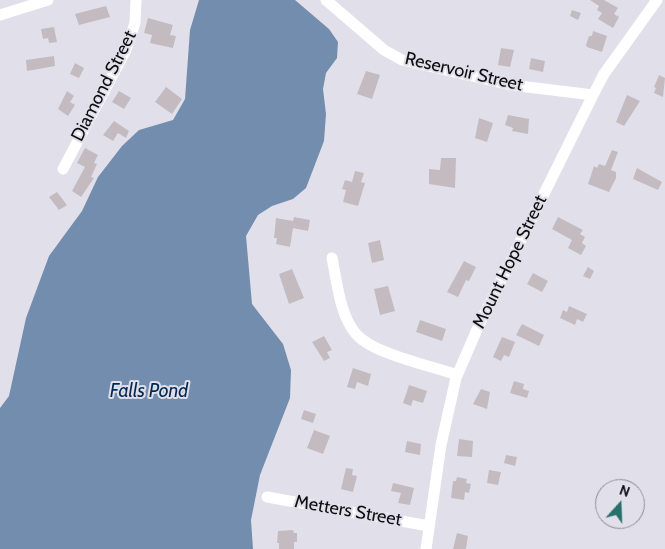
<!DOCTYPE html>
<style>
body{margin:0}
#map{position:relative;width:665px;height:549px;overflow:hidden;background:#e1e0ea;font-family:Cabin,sans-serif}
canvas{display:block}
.north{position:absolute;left:595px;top:479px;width:50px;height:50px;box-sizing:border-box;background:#e1e0ea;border:1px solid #8d8c93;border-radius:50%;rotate:20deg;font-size:14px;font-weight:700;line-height:20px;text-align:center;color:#0e0e11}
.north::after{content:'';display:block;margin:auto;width:18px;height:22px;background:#27716d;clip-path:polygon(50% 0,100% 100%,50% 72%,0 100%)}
</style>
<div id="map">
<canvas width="665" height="549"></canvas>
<div class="north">N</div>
</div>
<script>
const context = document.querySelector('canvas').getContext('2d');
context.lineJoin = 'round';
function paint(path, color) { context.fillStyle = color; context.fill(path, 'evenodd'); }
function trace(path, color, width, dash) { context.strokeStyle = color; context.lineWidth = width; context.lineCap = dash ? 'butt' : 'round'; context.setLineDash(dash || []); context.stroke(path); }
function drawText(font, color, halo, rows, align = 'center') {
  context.font = font + ' Cabin,sans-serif'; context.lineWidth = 4; context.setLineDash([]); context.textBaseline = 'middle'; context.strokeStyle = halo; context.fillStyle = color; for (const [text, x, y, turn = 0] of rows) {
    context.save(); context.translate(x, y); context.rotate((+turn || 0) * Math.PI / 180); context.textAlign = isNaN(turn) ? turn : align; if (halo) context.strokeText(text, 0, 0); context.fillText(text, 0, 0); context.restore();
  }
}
const water = new Path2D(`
 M 199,0 L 295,0 L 329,29 L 338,42 L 337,58 L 326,73 L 323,89 L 326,114 L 324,141 L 306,188 L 293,199 L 272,206 L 258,215 L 246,236 L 252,304 L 283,344 L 291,370 L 290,398 L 260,475 L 251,520 L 253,549 L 0,549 L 0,408 L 9,396 L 26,318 L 49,256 L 82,211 L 98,177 L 122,146 L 139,130 L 173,120 L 185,99 L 190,30 Z`);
const building = new Path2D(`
 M 590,0 L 604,0 L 618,8 L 614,14 L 619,17 L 613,28 L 598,19 L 602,13 L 597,10 L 599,6 Z
 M 106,6 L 110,17 L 79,25 L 75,14 Z
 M 572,10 L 581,13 L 578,20 L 570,16 Z
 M 148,18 L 173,25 L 170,35 L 176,36 L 173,48 L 150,43 L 152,35 L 144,33 Z
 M 54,27 L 57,42 L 49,43 L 48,38 L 43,39 L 41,29 Z
 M 593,31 L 607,36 L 602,52 L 587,47 L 586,45 L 589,36 L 592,36 Z
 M 501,48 L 514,50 L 510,67 L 498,65 Z
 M 54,56 L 55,66 L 27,71 L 26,60 Z
 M 531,58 L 545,61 L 543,72 L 529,69 Z
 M 75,63 L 84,68 L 79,78 L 70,74 Z
 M 366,71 L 380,75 L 372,99 L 357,94 Z
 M 659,75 L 665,78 L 663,97 L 654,93 L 656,88 L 654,87 Z
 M 166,87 L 182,99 L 172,114 L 155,102 Z
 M 67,91 L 74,96 L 70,102 L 75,105 L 68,116 L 58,109 Z
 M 119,91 L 131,98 L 124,109 L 112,102 Z
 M 627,95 L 640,101 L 624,126 L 616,122 Z
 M 508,115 L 529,119 L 528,134 L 512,131 L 513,128 L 505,125 Z
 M 479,118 L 493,123 L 487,142 L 475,138 Z
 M 114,121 L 129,131 L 126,138 L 118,133 L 113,141 L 103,135 Z
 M 85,148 L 98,155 L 94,163 L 97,164 L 91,177 L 94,178 L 81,197 L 72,191 L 85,167 L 77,163 Z
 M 612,150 L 618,152 L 611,170 L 616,172 L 616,178 L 609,192 L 588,184 L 594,166 L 597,168 L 599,164 L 605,166 Z
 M 441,158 L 456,158 L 455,188 L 429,184 L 429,169 L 440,170 Z
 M 637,168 L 662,182 L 658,190 L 633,179 Z
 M 355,171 L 364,173 L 361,182 L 365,183 L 358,206 L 343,202 L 346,190 L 342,189 L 345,180 L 352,182 Z
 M 57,192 L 67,205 L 59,210 L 49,197 Z
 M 294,217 L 310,220 L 308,231 L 293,228 L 290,247 L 276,244 L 277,238 L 274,238 L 276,218 L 293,221 Z
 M 558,217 L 583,230 L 580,234 L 585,237 L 582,243 L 586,246 L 581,255 L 568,248 L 572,240 L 552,229 Z
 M 380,240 L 384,260 L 372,263 L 368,243 Z
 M 464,261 L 476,267 L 469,281 L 466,280 L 458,297 L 447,292 Z
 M 588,267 L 594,271 L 590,279 L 583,276 Z
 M 292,269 L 304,298 L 289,304 L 279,274 Z
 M 533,273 L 548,281 L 542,292 L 527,284 Z
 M 388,286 L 395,311 L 380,315 L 374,289 Z
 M 569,306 L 587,314 L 583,322 L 577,319 L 575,325 L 560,318 L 563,310 L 567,312 Z
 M 420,320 L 446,329 L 442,341 L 416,332 Z
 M 522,324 L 544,335 L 539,346 L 516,335 Z
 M 324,336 L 332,350 L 327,352 L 330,358 L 324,361 L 312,342 Z
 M 502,337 L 515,342 L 509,357 L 504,355 L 501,361 L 493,357 Z
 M 353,368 L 371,374 L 368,386 L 357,382 L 355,389 L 347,387 Z
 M 514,381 L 524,384 L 523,389 L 529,391 L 527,398 L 510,393 Z
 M 409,385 L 427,391 L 423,403 L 413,400 L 411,406 L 403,403 Z
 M 481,389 L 490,392 L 487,409 L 473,404 Z
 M 304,410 L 316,414 L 313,423 L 301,419 Z
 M 314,430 L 330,436 L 323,454 L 307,448 Z
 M 459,439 L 473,441 L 472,457 L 457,456 Z
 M 407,441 L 421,444 L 420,455 L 405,452 Z
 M 506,455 L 517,457 L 515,466 L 504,463 Z
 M 346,468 L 353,469 L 352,475 L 357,476 L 353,492 L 341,489 Z
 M 489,470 L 501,472 L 498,485 L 487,483 Z
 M 457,477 L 467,479 L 466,483 L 471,484 L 469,493 L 465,492 L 464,500 L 451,498 L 453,481 L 456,481 Z
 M 393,483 L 414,488 L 410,505 L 398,503 L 401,493 L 391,491 Z
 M 293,530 L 294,533 L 297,533 L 297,542 L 294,542 L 294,549 L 279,549 L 279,543 L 277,543 L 278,531 Z
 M 457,533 L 468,536 L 466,549 L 453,549 Z`);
const minor = new Path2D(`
 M 326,0 L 384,50 L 402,60 L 511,85 L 593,95
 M 0,15 L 48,0
 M 63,169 L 126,50 L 135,23 L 136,0
 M 332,258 C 337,282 340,317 357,335 C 374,354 432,366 457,375
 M 267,497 L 429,526
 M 426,549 L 441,445 L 456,378 L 479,325 L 593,95 L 604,74 L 657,0`);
const streetNames = [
 ["Reservoir Street",464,72,13],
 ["Diamond Street",104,86,-63],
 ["Mount Hope Street",510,262,-64],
 ["Metters Street",348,511,10]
];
const waterNames = [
 ["Falls Pond",149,391]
];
paint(water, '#738dae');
paint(building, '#c4bbc1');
trace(minor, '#fff', 11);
drawText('18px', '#0e0e11', '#e1e0ea', streetNames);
drawText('italic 19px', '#012853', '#e1e0ea', waterNames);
</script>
